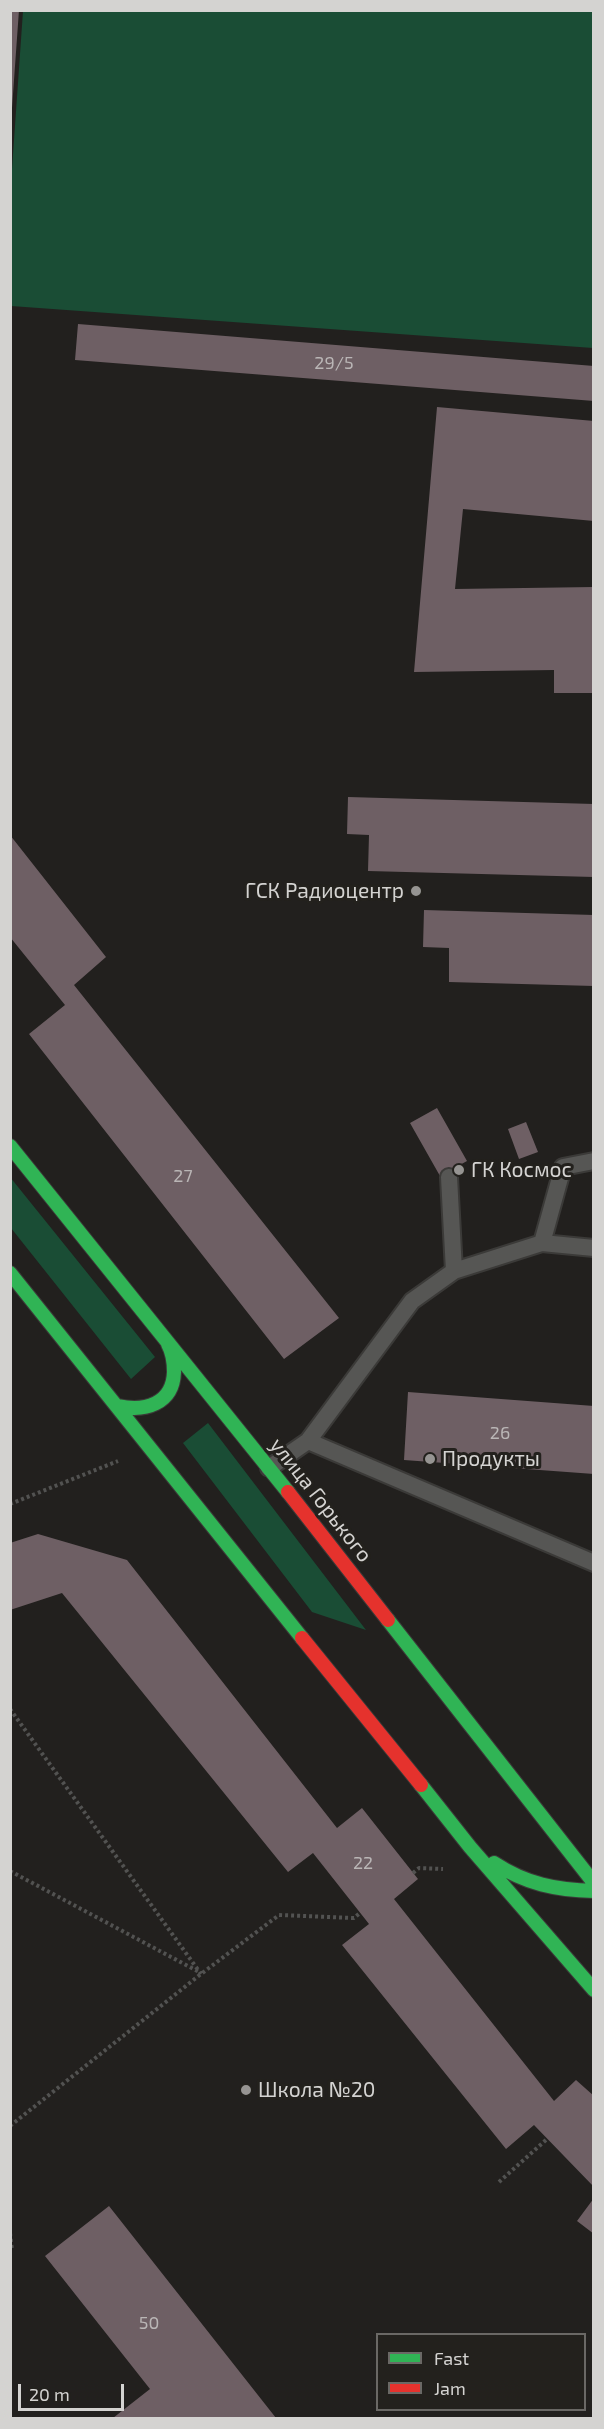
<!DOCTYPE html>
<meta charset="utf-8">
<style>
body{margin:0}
#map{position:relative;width:604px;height:2429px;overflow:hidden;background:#22201e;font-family:"Exo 2",sans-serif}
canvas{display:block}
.frame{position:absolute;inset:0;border:12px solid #d4d3d1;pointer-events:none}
.legend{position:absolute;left:376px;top:2333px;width:210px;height:78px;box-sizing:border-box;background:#23211d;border:2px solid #6a6865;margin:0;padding:8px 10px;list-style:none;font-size:18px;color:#d4d3d1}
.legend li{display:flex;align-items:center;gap:12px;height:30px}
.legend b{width:30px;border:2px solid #6a6865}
.scale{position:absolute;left:18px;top:2384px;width:106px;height:27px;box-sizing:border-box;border:3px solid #d4d3d1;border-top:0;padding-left:8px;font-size:18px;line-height:21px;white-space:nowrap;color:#d4d3d1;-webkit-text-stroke:4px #23211d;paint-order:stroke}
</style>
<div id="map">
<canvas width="604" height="2429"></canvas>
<div class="frame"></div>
<ul class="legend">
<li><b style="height:8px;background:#30b455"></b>Fast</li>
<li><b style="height:8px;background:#e5322d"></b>Jam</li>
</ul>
<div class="scale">20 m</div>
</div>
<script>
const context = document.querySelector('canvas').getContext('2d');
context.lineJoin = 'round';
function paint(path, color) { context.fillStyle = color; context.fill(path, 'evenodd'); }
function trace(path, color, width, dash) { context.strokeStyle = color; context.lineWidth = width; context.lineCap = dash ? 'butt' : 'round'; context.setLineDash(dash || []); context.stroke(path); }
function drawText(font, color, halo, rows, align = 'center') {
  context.font = font + ' "Exo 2",sans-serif'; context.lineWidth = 6; context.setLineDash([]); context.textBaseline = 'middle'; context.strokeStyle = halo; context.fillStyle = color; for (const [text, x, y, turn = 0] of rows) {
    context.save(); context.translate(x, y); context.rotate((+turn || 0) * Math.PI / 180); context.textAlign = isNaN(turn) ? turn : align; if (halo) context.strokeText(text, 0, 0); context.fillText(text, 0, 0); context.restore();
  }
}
const green = new Path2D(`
 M 23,11 L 593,11 L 593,348 L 11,306 L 11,183 Z
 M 10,1177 L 155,1357 L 131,1379 L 11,1228 Z
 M 208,1423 L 366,1630 L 312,1612 L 183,1443 Z`);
const building = new Path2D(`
 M 10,10 L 19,10 L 12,108 L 10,108 Z
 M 78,324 L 594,366 L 594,401 L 75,360 Z
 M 437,407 L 594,421 L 594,521 L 463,509 L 455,589 L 594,587 L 594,693 L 554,693 L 554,670 L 414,672 Z
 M 348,797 L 594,804 L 594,877 L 368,871 L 369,835 L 347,834 Z
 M 10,835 L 106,957 L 74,985 L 339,1318 L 284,1359 L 29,1034 L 65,1005 L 10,937 Z
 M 424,910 L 594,915 L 594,986 L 449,982 L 449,948 L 423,947 Z
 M 437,1108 L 467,1161 L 440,1176 L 410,1123 Z
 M 526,1122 L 538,1152 L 519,1159 L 508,1129 Z
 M 408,1392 L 594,1406 L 594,1474 L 404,1460 Z
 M 38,1534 L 127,1560 L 337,1828 L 362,1808 L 418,1879 L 394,1899 L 554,2101 L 576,2080 L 594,2096 L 594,2187 L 534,2125 L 506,2149 L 342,1945 L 369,1924 L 313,1853 L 288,1872 L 62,1593 L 10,1610 L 10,1543 Z
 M 594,2198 L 594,2234 L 577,2221 Z
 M 109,2206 L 276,2418 L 113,2418 L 150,2389 L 45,2256 Z`);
const path = new Path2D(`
 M 10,1504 L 118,1461
 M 10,1709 L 201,1974
 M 10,1871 L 201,1973
 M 413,1873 L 419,1868 L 443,1869
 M 10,2126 L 201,1974 L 279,1915 L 354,1918 L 360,1913
 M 499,2182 L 547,2139
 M 10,2233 L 12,2250`);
const lane = new Path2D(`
 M 449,1177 L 454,1271
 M 542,1243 L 594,1248
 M 308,1441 L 594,1563
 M 269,1468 L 308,1441 L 412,1301 L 454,1271 L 542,1243 L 563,1167 L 594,1161`);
const fast = new Path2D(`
 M 10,1146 L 288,1492
 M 10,1273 L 302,1638
 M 118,1406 C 145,1412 173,1404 174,1372 C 174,1362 173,1353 168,1344
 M 388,1620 L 594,1883
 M 421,1785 L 470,1847 L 594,1990
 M 494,1863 C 526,1884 556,1890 594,1891`);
const jam = new Path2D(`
 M 288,1492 L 388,1620
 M 302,1638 L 421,1785`);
const markers = [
 [416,891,6,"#969492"],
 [459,1170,6,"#969492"],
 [430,1459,6,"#969492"],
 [246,2090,6,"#969492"]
];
const numberNames = [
 ["29/5",334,363],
 ["27",183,1176],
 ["26",500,1433],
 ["22",363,1863],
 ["50",149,2323]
];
const poiNames = [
 ["ГСК Радиоцентр",404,891,"right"],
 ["ГК Космос",471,1170],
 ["Продукты",442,1459],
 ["Школа №20",258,2090]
];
const streetNames = [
 ["улица Горького",321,1500,52]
];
paint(green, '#1a4d35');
paint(building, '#6e5f64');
trace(lane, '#3b3a38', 20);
trace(fast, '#3b3a38', 16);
trace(jam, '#3b3a38', 16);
trace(path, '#525251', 4, [3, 3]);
trace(lane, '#565654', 16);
trace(fast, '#30b455', 14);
trace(jam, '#e5322d', 14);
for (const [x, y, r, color] of markers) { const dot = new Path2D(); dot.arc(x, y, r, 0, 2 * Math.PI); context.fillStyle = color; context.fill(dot); trace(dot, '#23211d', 2); }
drawText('18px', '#bab6b6', null, numberNames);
drawText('21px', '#d4d3d1', '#23211d', poiNames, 'left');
drawText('21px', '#d4d3d1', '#23211d', streetNames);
</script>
